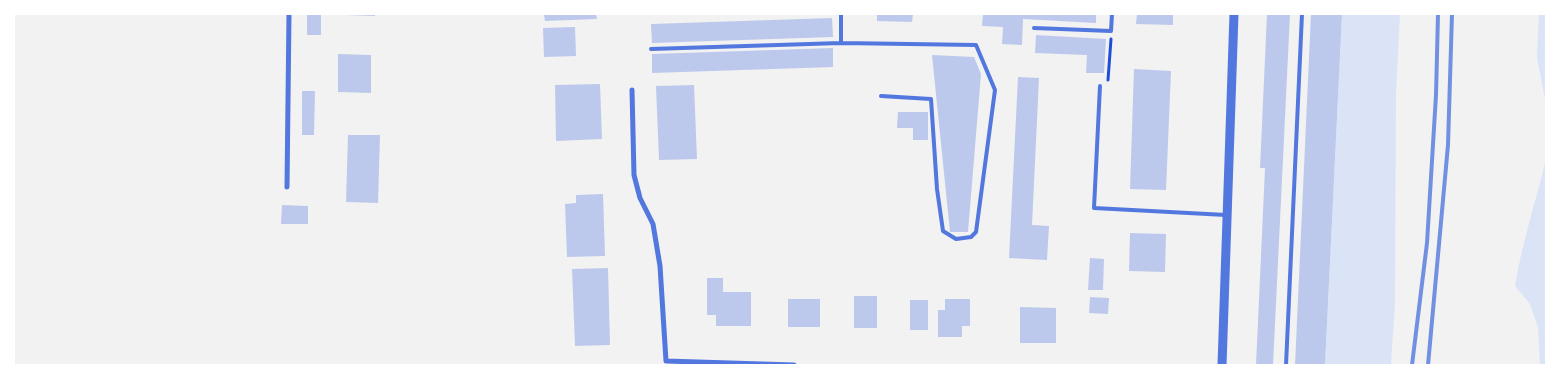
<!DOCTYPE html>
<style>
body{margin:0}
#map{position:relative;width:1560px;height:379px;overflow:hidden;background:#f2f2f2;font-family:Roboto,sans-serif}
canvas{display:block}
.frame{position:absolute;inset:0;border:15px solid #fff;pointer-events:none}
</style>
<div id="map">
<canvas width="1560" height="379"></canvas>
<div class="frame"></div>
</div>
<script>
const context = document.querySelector('canvas').getContext('2d');
context.lineJoin = 'round';
function paint(path, color) { context.fillStyle = color; context.fill(path, 'evenodd'); }
function trace(path, color, width, dash) { context.strokeStyle = color; context.lineWidth = width; context.lineCap = dash ? 'butt' : 'round'; context.setLineDash(dash || []); context.stroke(path); }
const green = new Path2D(`
 M 1342,14 L 1400,14 L 1396,93 L 1395,303 L 1391,365 L 1325,365 Z
 M 1539,14 L 1546,14 L 1546,104 L 1537,58 Z
 M 1546,159 L 1546,365 L 1540,365 L 1538,327 L 1530,304 L 1515,286 C 1522,242 1536,201 1546,159 Z`);
const building = new Path2D(`
 M 307,14 L 321,14 L 321,35 L 307,35 Z
 M 346,14 L 375,14 L 375,16 L 346,15 Z
 M 544,14 L 596,14 L 597,19 L 545,21 Z
 M 877,14 L 913,14 L 912,22 L 877,21 Z
 M 983,14 L 1096,14 L 1096,23 L 1023,19 L 1022,45 L 1002,44 L 1003,27 L 982,26 Z
 M 1137,14 L 1173,14 L 1173,25 L 1136,24 Z
 M 1267,14 L 1290,14 L 1273,365 L 1256,365 L 1265,168 L 1260,168 Z
 M 1311,14 L 1342,14 L 1325,365 L 1295,365 Z
 M 832,18 L 833,37 L 652,43 L 651,24 Z
 M 575,27 L 576,56 L 544,57 L 543,28 Z
 M 1036,35 L 1106,39 L 1104,73 L 1086,73 L 1087,55 L 1035,53 Z
 M 833,48 L 833,67 L 652,73 L 652,54 Z
 M 338,54 L 371,55 L 371,93 L 338,92 Z
 M 932,55 L 974,57 L 981,74 L 968,232 L 950,232 Z
 M 1134,69 L 1171,71 L 1166,190 L 1130,189 Z
 M 1018,77 L 1039,78 L 1032,225 L 1049,226 L 1047,260 L 1009,258 Z
 M 600,84 L 602,139 L 556,141 L 555,85 Z
 M 694,85 L 697,159 L 659,160 L 656,86 Z
 M 302,91 L 315,91 L 314,135 L 302,135 Z
 M 898,112 L 928,112 L 928,140 L 913,140 L 913,128 L 897,128 Z
 M 348,135 L 380,135 L 378,203 L 346,202 Z
 M 603,194 L 605,256 L 567,257 L 565,204 L 576,203 L 576,195 Z
 M 282,205 L 308,206 L 308,224 L 281,224 Z
 M 1130,233 L 1166,234 L 1165,272 L 1129,271 Z
 M 1090,258 L 1104,259 L 1103,290 L 1088,290 Z
 M 608,268 L 610,345 L 575,346 L 572,269 Z
 M 707,278 L 723,278 L 723,292 L 751,292 L 751,326 L 716,326 L 716,315 L 707,315 Z
 M 854,296 L 877,296 L 877,328 L 854,328 Z
 M 1090,297 L 1109,298 L 1108,314 L 1089,313 Z
 M 788,299 L 820,299 L 820,327 L 788,327 Z
 M 945,299 L 970,299 L 970,326 L 962,326 L 962,337 L 938,337 L 938,310 L 945,310 Z
 M 910,300 L 928,300 L 928,330 L 910,330 Z
 M 1020,307 L 1056,308 L 1056,343 L 1020,343 Z`);
const path = new Path2D(`
 M 1108,80 L 1111,39`);
const service = new Path2D(`
 M 841,14 L 841,43
 M 1034,28 L 1111,31 L 1112,14
 M 651,49 L 841,43 L 976,45 L 995,90 L 976,232 L 971,237 L 956,239 L 943,231 L 937,189 L 931,99 L 881,96
 M 1100,86 L 1094,208 L 1226,215
 M 1286,365 L 1302,14`);
const minor = new Path2D(`
 M 632,90 L 634,175 L 640,198 L 653,224 L 660,266 L 666,361 L 794,365
 M 287,187 L 289,14`);
const tertiary = new Path2D(`
 M 1222,365 L 1234,14`);
const rail = new Path2D(`
 M 1412,365 L 1427,243 L 1436,95 L 1438,14
 M 1428,365 L 1448,145 L 1452,14`);
paint(green, '#dbe4f7');
paint(building, '#bdc9ec');
trace(path, '#1d4ed8', 3);
trace(service, '#5277de', 4);
trace(minor, '#5277de', 5);
trace(tertiary, '#5277de', 9);
trace(rail, '#7290e2', 4);
</script>
